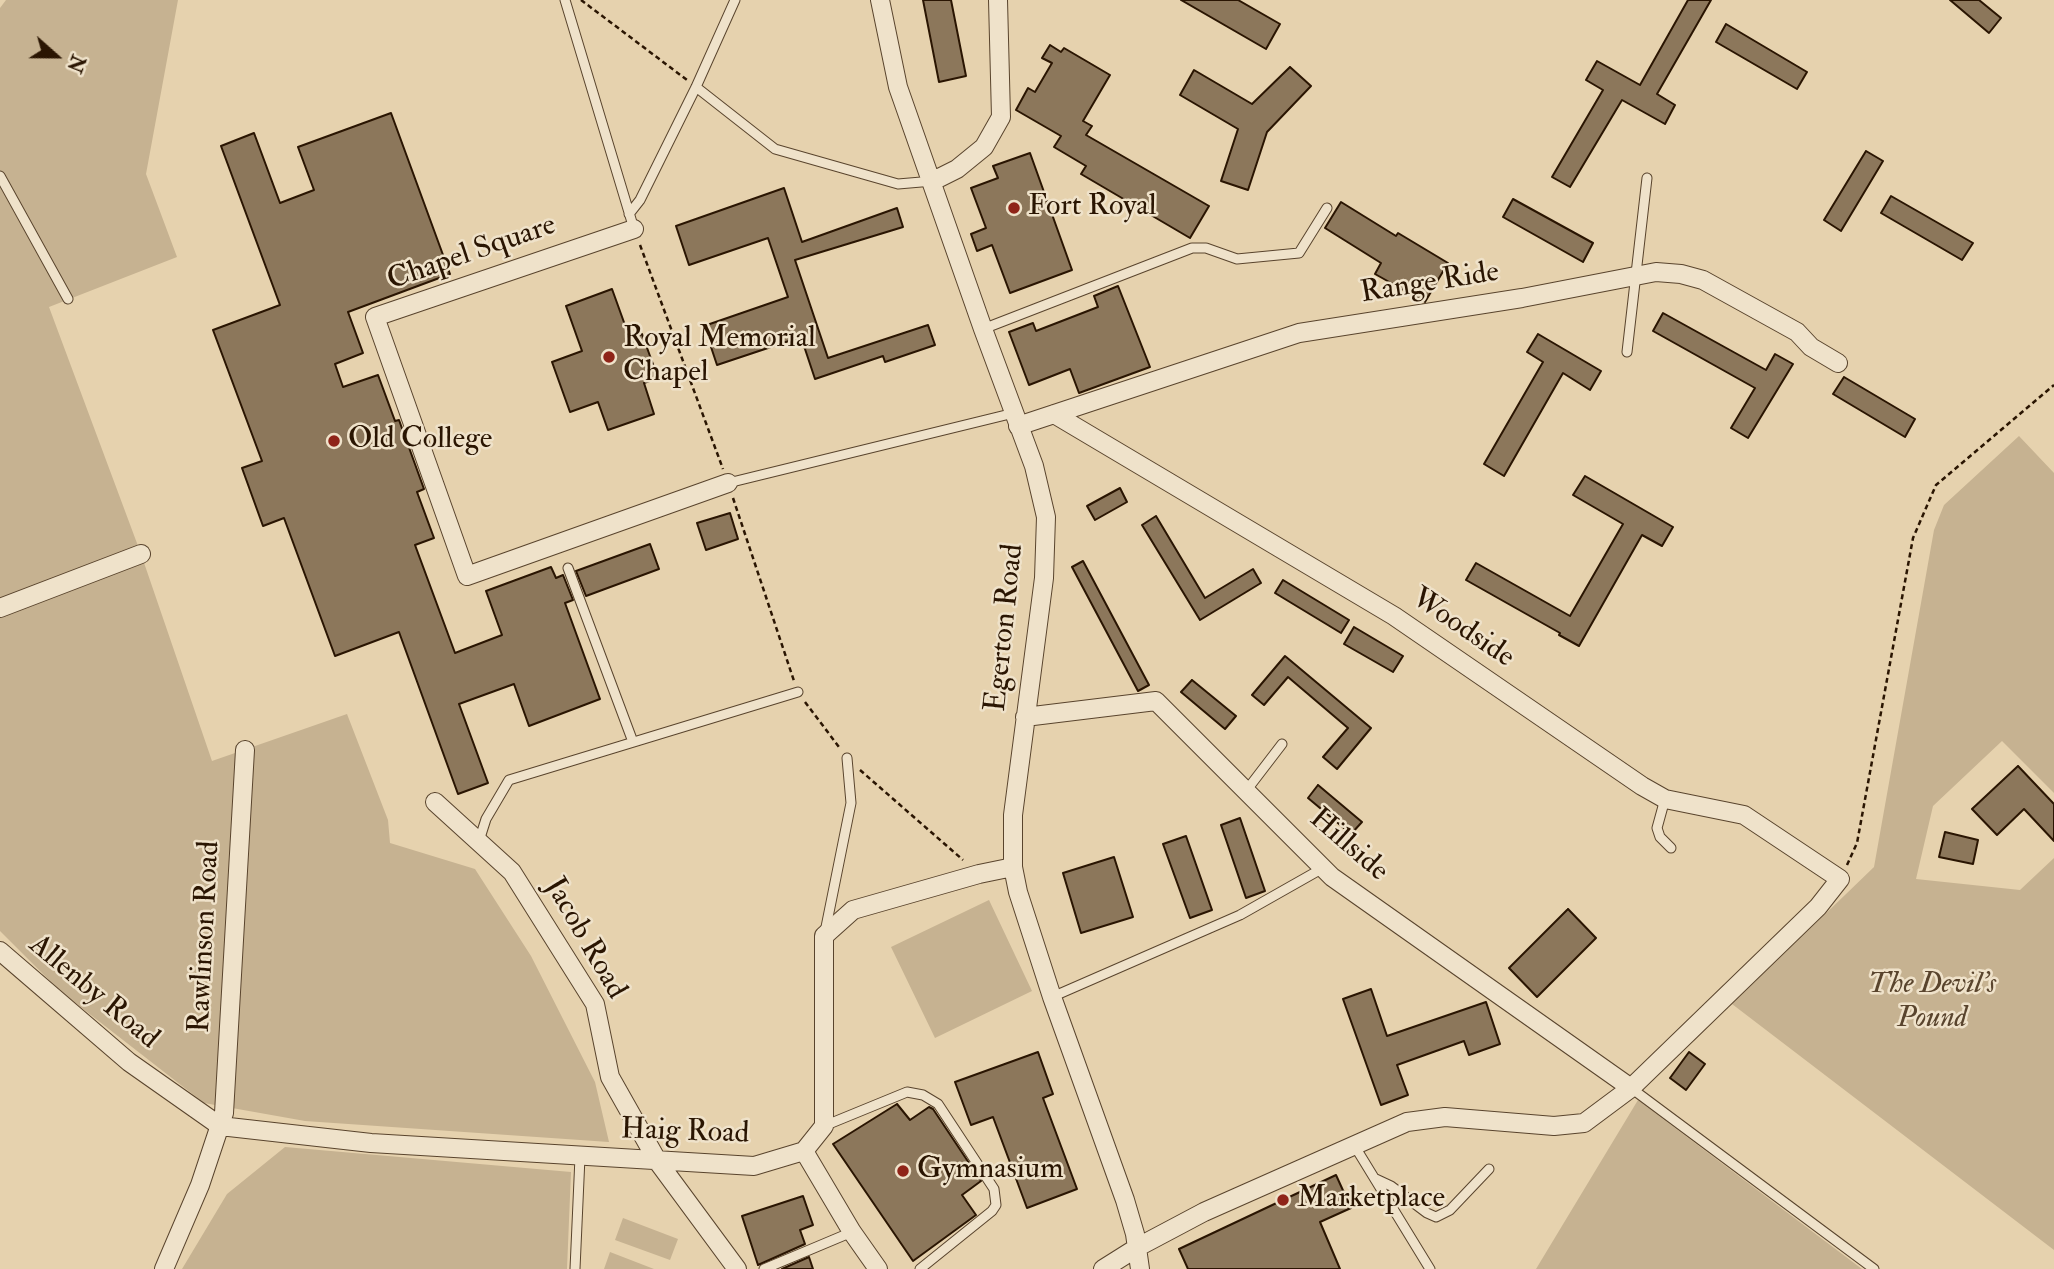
<!DOCTYPE html>
<html>
<head>
<meta charset="utf-8">
<style>
	body { margin:0 }
	#map { position:relative; width:2054px; height:1269px; overflow:hidden; background:#e6d2ae; font-family:"IM FELL Double Pica",serif }
	canvas { display:block }
	.north { position:absolute; left:21px; top:21px; width:70px; height:70px; -webkit-text-stroke:5px #efe2ca; paint-order:stroke; rotate:111deg; font-size:19px; font-weight:700; line-height:28px; text-align:center; color:#2a1502 }
	.north::after { content:''; display:block; margin:auto; width:24px; height:32px; background:#2a1502; clip-path:polygon(50% 0,100% 100%,50% 72%,0 100%) }
</style>
</head>
<body>
<div id="map">
<canvas width="2054" height="1269"></canvas>
<div class="north">N</div>
</div>
<script>
const context = document.querySelector('canvas').getContext('2d');
context.lineJoin = 'round';
function fillPath(path, color) { context.fillStyle = color; context.fill(path, 'evenodd'); }
const poly = rows => new Path2D(rows.map(r => 'M' + r).join(''));
function stroke(path, color, width, dash) { context.strokeStyle = color; context.lineWidth = width; context.lineCap = dash ? 'butt' : 'round'; context.setLineDash(dash || []); context.stroke(path); }
function write(font, color, halo, rows, align = 'center') {
  context.font = font + ' "IM FELL Double Pica",serif'; context.lineWidth = 5; context.setLineDash([]); context.textBaseline = 'middle'; context.strokeStyle = halo; context.fillStyle = color; for (const [text, x, y, turn = 0] of rows) {
    context.save(); context.translate(x, y); context.rotate((+turn || 0) * Math.PI / 180); context.textAlign = isNaN(turn) ? turn : align; if (halo) context.strokeText(text, 0, 0); context.fillText(text, 0, 0); context.restore();
  }
}
const green = poly([
	[6,0,178,0,146,174,177,257,49,307,141,554,212,761,347,714,388,820,390,843,475,869,531,956,595,1082,609,1142,305,1121,204,1103,60,991,0,931,0,8],
	[2019,436,2054,473,2054,793,2002,741,1933,806,1916,879,2020,890,2054,858,2054,1250,1732,1004,1874,867,1934,530,1944,505],
	[989,900,1032,991,935,1038,891,947],
	[1638,1100,1862,1269,1536,1269],
	[285,1147,571,1172,567,1269,182,1269,227,1194],
	[623,1218,678,1239,670,1260,615,1240],
	[610,1252,654,1269,604,1269]
]);
const building = poly([
	[923,0,951,0,966,76,939,82,923,0],
	[1181,0,1238,0,1280,24,1266,49,1181,0],
	[1688,0,1711,0,1657,94,1675,105,1665,124,1622,100,1570,187,1552,177,1603,90,1586,80,1597,61,1640,85,1688,0],
	[1950,0,1979,0,2001,18,1989,33,1950,0],
	[1726,24,1807,72,1797,89,1716,42,1726,24],
	[1050,45,1061,52,1064,48,1110,75,1083,121,1092,126,1086,135,1209,206,1190,238,1081,174,1086,166,1054,147,1061,136,1016,110,1028,88,1035,92,1052,63,1042,58,1050,45],
	[1290,67,1311,86,1267,132,1248,190,1221,181,1238,129,1180,95,1194,70,1252,104,1290,67],
	[391,113,450,274,348,312,363,353,335,364,343,387,378,375,395,421,399,420,424,489,417,492,434,538,415,545,455,653,502,635,486,591,551,567,556,578,563,575,573,600,565,603,600,699,529,726,514,684,459,704,488,783,458,794,399,632,335,656,284,518,263,526,242,468,262,461,213,330,280,305,221,146,254,133,280,203,314,190,298,147,391,113],
	[1866,151,1883,161,1841,231,1824,220,1866,151],
	[1030,153,1072,270,1010,293,992,245,977,251,971,234,986,228,971,188,998,178,993,166,1030,153],
	[784,188,802,242,897,208,903,227,795,260,828,358,928,325,935,345,885,362,883,356,815,379,801,337,717,365,704,326,788,297,768,238,689,265,676,226,784,188],
	[1891,196,1973,243,1962,260,1881,213,1891,196],
	[1513,199,1593,243,1583,262,1503,217,1513,199],
	[1341,202,1396,236,1398,233,1448,263,1425,302,1375,274,1381,263,1325,228,1341,202],
	[1118,286,1150,367,1079,393,1070,369,1029,385,1009,332,1033,323,1036,331,1098,307,1094,296,1118,286],
	[612,289,630,339,642,334,658,378,644,383,654,414,608,430,598,402,570,412,552,362,582,351,566,306,612,289],
	[1663,313,1766,370,1775,354,1793,364,1748,438,1731,428,1755,388,1653,331,1663,313],
	[1538,334,1601,371,1590,390,1563,373,1504,476,1484,464,1543,362,1527,352,1538,334],
	[1844,377,1915,419,1905,437,1833,394,1844,377],
	[1585,476,1673,527,1662,546,1642,535,1579,646,1559,635,1560,633,1466,580,1476,563,1570,616,1623,524,1573,495,1585,476],
	[1120,488,1127,502,1095,520,1087,506,1120,488],
	[730,513,738,539,706,550,697,523,730,513],
	[1156,516,1205,598,1253,569,1261,583,1200,620,1142,525,1156,516],
	[650,544,659,569,586,596,576,571,650,544],
	[1083,561,1149,685,1138,691,1072,567,1083,561],
	[1283,580,1349,620,1341,633,1275,593,1283,580],
	[1354,627,1403,656,1393,672,1344,644,1354,627],
	[1285,656,1371,728,1337,769,1323,757,1348,728,1288,677,1264,705,1252,695,1285,656],
	[1192,680,1236,716,1225,729,1181,692,1192,680],
	[2018,766,2054,804,2054,841,2024,809,1997,835,1972,809,2018,766],
	[1318,785,1362,822,1351,834,1308,798,1318,785],
	[1240,818,1265,891,1246,898,1221,825,1240,818],
	[1945,832,1978,840,1973,864,1939,857,1945,832],
	[1186,836,1212,910,1190,918,1163,844,1186,836],
	[1114,857,1133,917,1081,933,1063,873,1114,857],
	[1568,909,1596,938,1537,997,1509,968,1568,909],
	[1371,989,1387,1036,1486,1002,1500,1044,1469,1055,1464,1041,1397,1065,1408,1095,1381,1105,1343,999,1371,989],
	[1038,1052,1053,1094,1043,1098,1077,1189,1027,1208,993,1117,971,1125,955,1082,1038,1052],
	[1689,1052,1705,1064,1686,1090,1670,1078,1689,1052],
	[897,1104,910,1120,929,1107,933,1109,981,1181,962,1195,976,1215,913,1261,833,1144,897,1104],
	[1336,1175,1351,1208,1320,1222,1340,1269,1188,1269,1179,1249,1336,1175],
	[803,1196,813,1225,800,1230,805,1244,758,1265,742,1216,803,1196],
	[809,1257,813,1269,782,1269,809,1257]
]);
const path = poly([
	[581,0,687,80],
	[640,245,723,469],
	[733,498,794,681],
	[805,702,839,747],
	[860,770,963,860],
	[1847,865,1857,843,1913,538,1936,485,2054,385]
]);
const lane = poly([
	[565,0,634,229],
	[696,87,775,149,898,184,933,181],
	[0,176,68,299],
	[629,214,640,200,696,87,735,0],
	[983,329,1192,248,1206,248,1237,259,1299,253,1327,208],
	[1627,352,1647,178],
	[728,483,1014,413],
	[568,568,633,742],
	[1246,791,1282,744],
	[1665,799,1657,828,1660,837,1671,848],
	[479,841,486,819,509,780,798,692],
	[825,932,851,803,847,758],
	[1052,997,1240,915,1323,868],
	[1631,1088,1874,1269],
	[824,1126,907,1092,923,1095,938,1104,994,1189,996,1205,992,1211,920,1269],
	[1354,1145,1430,1269],
	[1376,1179,1391,1186,1427,1213,1436,1217,1450,1210,1489,1169],
	[575,1269,580,1157],
	[764,1269,852,1232]
]);
const street = poly([
	[880,0,898,87,983,329,1034,466,1046,517,1044,578,1013,815,1013,867,1018,892,1052,997,1125,1200,1135,1234,1140,1269],
	[933,181,957,169,984,147,1001,117,998,0],
	[634,229,375,317,467,576,728,483],
	[1054,414,1394,616,1642,786,1665,799,1744,815,1840,879,1818,907,1631,1088,1584,1123,1554,1126,1445,1117,1407,1122,1204,1212,1138,1247,1103,1269],
	[1018,426,1299,333,1522,298,1656,272,1681,274,1703,280,1797,332,1811,347,1838,363],
	[0,608,141,554],
	[1025,717,1156,701,1332,877,1631,1088],
	[435,802,512,872,595,1004,610,1077,658,1162,737,1269],
	[0,951,129,1062,220,1126],
	[220,1126,371,1143,754,1166,804,1151,824,1126,824,936,853,910,979,874,1013,867],
	[804,1151,852,1232,878,1269],
	[164,1269,200,1185,224,1113,245,750]
]);
const markers = [
	[1014,208,7,"#8f2418"],
	[609,357,7,"#8f2418"],
	[334,441,7,"#8f2418"],
	[903,1171,7,"#8f2418"],
	[1283,1200,7,"#8f2418"]
];
const poiNames = [
	["Fort Royal",1028,208],
	["Royal Memorial",623,340],
	["Chapel",623,374],
	["Old College",348,441],
	["Gymnasium",917,1171],
	["Marketplace",1297,1200]
];
const streetNames = [
	["Chapel Square",472,254,-19],
	["Range Ride",1430,284,-9],
	["Egerton Road",1006,628,-84],
	["Woodside",1462,629,34],
	["Hillside",1348,846,41],
	["Rawlinson Road",206,937,-87],
	["Jacob Road",584,939,60],
	["Allenby Road",93,993,40],
	["Haig Road",685,1133,2]
];
const parkNames = [
	["The Devil's",1932,986],
	["Pound",1932,1020]
];
fillPath(green, '#c6b291');
fillPath(building, '#8c775b');
stroke(building, '#2a1502', 2);
stroke(lane, '#59442d', 11);
stroke(street, '#59442d', 20);
stroke(path, '#2a1502', 2.5, [5, 3.5]);
stroke(lane, '#efe2ca', 9);
stroke(street, '#efe2ca', 18);
for (const [x, y, r, color] of markers) { const dot = new Path2D(); dot.arc(x, y, r, 0, 2 * Math.PI); context.fillStyle = color; context.fill(dot); stroke(dot, '#efe2ca', 2.5); }
write('30px', '#2a1502', '#efe2ca', poiNames, 'left');
write('30px', '#2a1502', '#efe2ca', streetNames);
write('italic 30px', '#59442d', '#efe2ca', parkNames);
</script>
</body>
</html>
